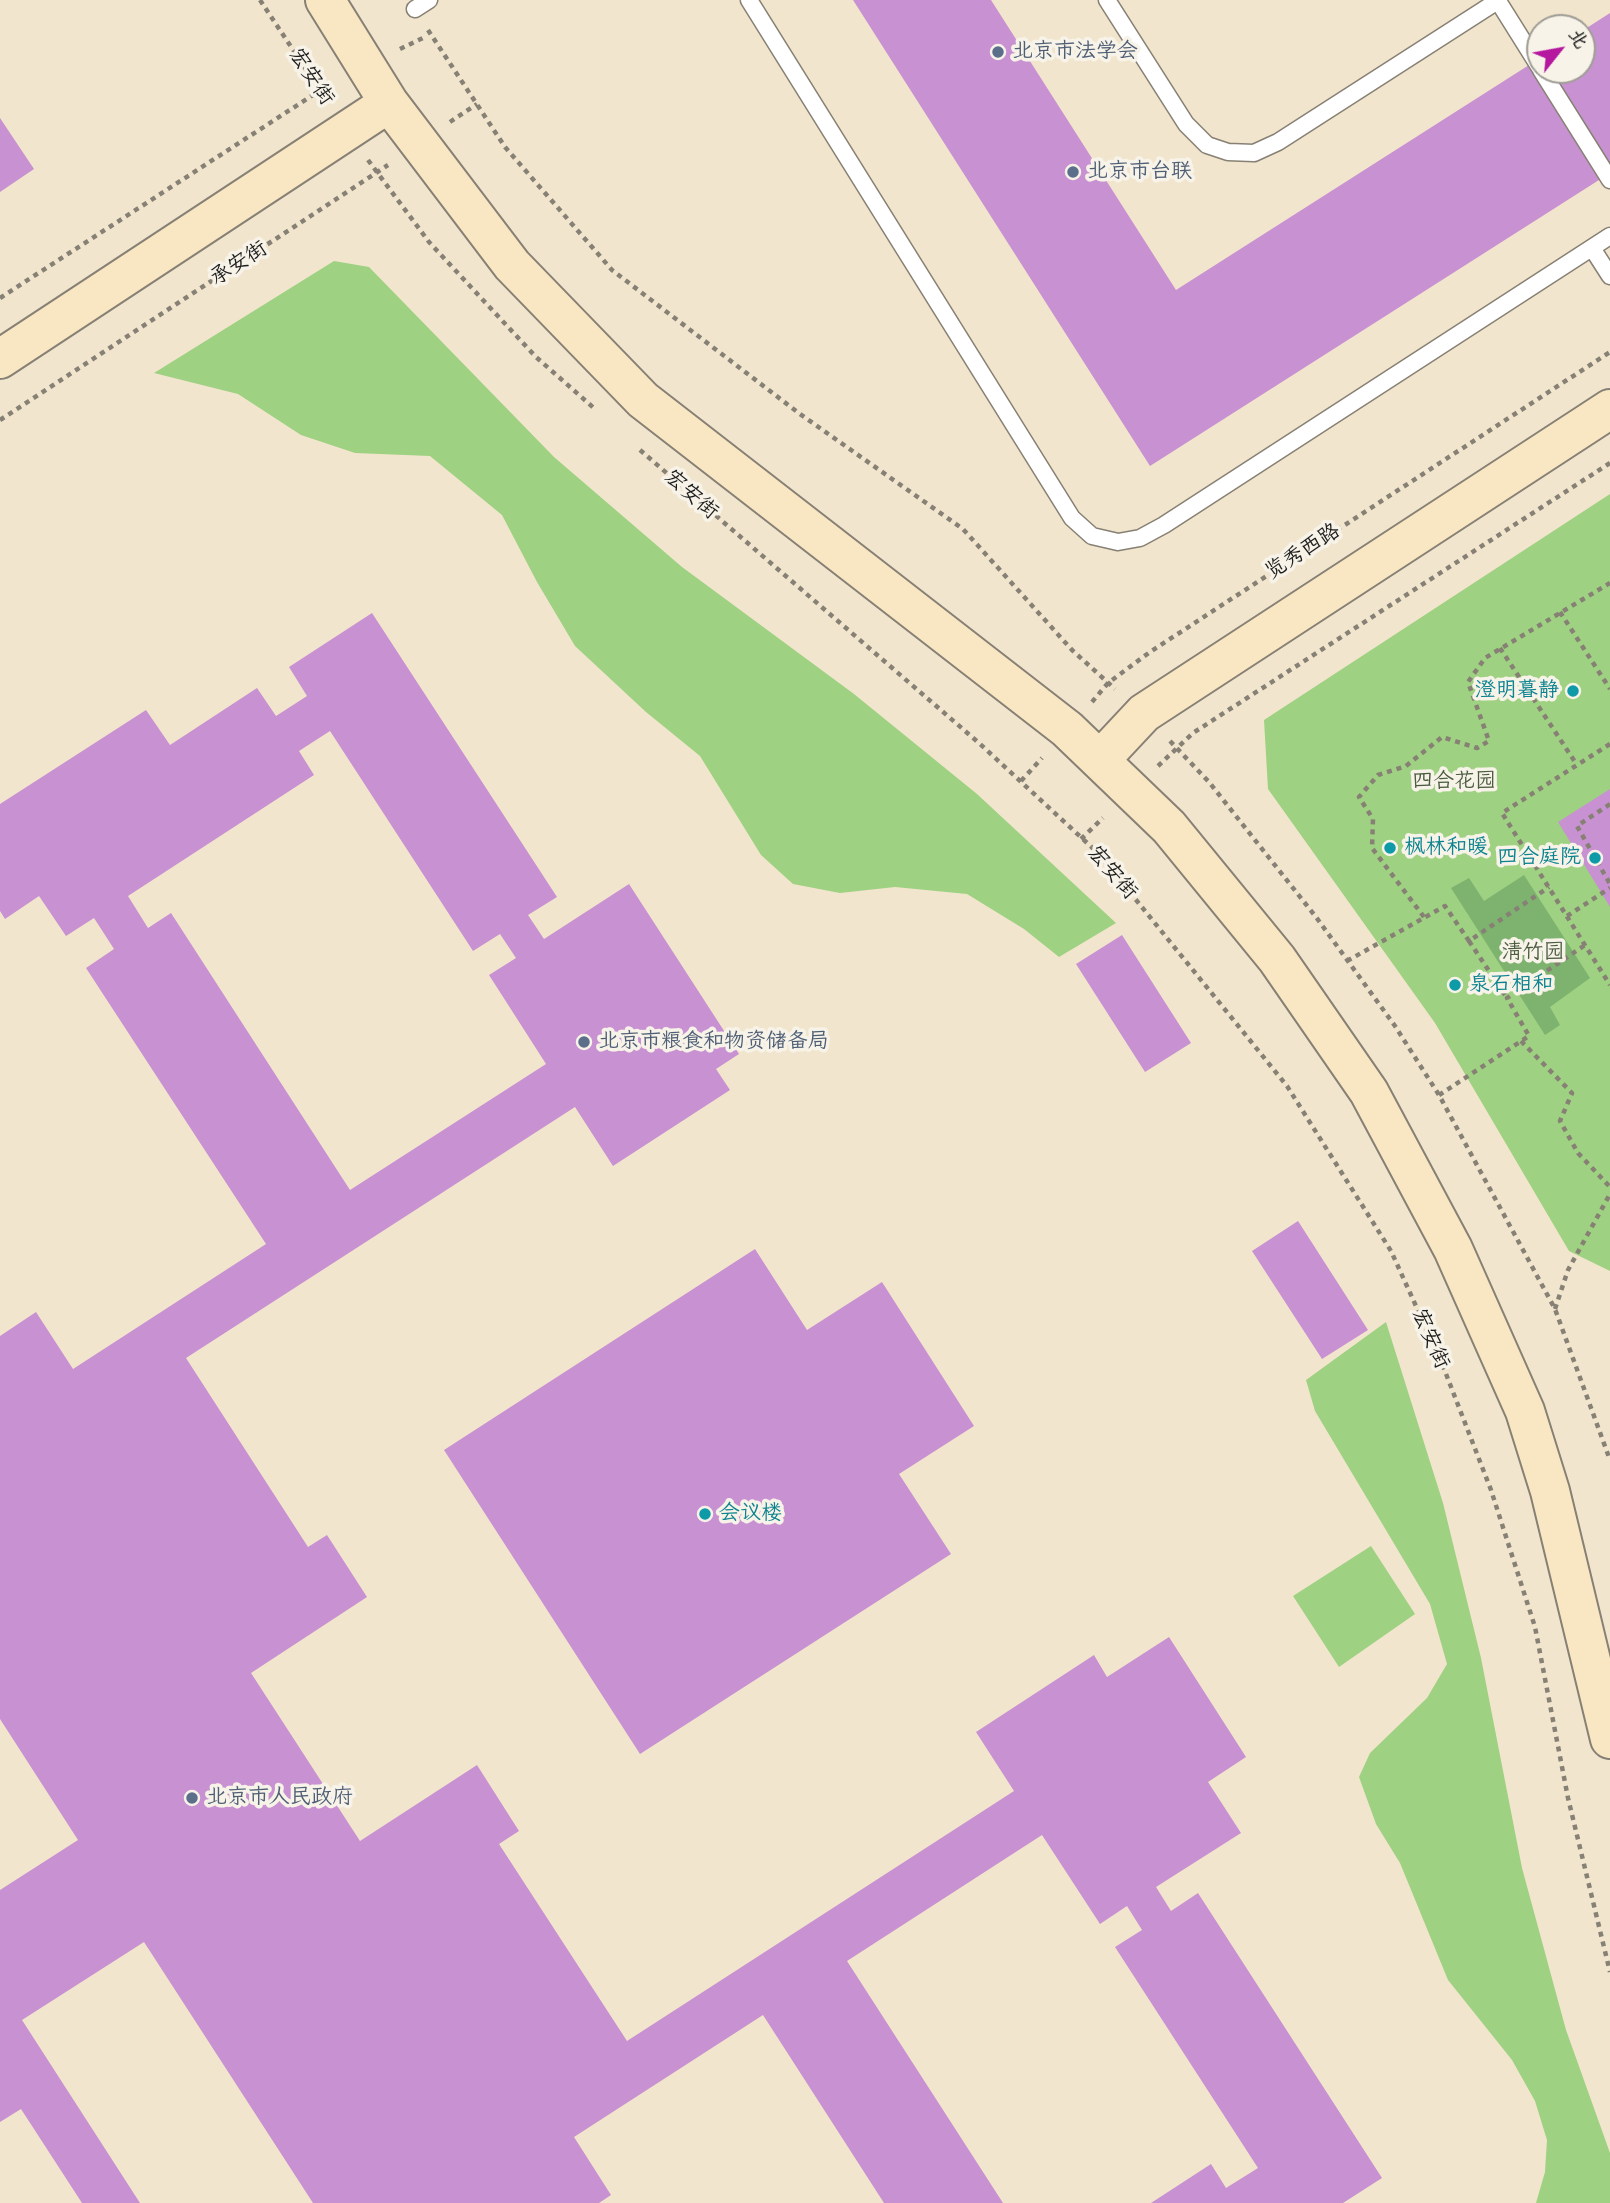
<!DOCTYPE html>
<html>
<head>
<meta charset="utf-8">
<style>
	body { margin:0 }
	#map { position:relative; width:1610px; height:2203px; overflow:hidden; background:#f2e5cd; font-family:"Balsamiq Sans","LXGW WenKai TC",sans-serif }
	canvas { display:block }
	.north { position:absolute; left:1526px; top:14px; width:70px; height:70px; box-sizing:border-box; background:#f7f3e8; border:2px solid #9f9d96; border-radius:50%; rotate:59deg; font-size:19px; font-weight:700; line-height:28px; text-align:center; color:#1c1c1c }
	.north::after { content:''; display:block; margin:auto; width:24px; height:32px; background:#b5179e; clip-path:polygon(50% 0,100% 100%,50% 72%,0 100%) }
</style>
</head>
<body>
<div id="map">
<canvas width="1610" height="2203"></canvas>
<div class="north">北</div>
</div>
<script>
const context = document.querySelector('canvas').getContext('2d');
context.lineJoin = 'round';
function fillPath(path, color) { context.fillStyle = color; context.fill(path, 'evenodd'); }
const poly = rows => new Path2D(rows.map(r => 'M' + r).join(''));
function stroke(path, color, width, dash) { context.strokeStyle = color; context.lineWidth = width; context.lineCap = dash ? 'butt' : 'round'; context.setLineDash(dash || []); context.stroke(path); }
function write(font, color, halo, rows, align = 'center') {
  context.font = font + ' "Balsamiq Sans","LXGW WenKai TC",sans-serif'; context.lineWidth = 7; context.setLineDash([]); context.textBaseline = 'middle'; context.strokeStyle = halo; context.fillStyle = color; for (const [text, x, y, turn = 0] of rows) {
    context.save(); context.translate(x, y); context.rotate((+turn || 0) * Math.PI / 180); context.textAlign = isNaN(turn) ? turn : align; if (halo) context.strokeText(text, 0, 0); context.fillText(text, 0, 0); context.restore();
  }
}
const green = poly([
	[334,261,369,267,554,457,682,567,854,694,977,794,1116,923,1059,957,1024,929,967,894,895,887,840,893,793,884,761,855,700,756,646,712,575,646,537,582,502,515,430,456,355,453,301,435,238,394,154,373],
	[1610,494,1610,1271,1569,1251,1435,1023,1268,789,1264,720],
	[1386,1322,1443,1503,1481,1658,1522,1868,1566,2030,1610,2153,1610,2203,1536,2203,1545,2172,1547,2140,1535,2101,1512,2060,1448,1980,1400,1863,1376,1824,1359,1777,1370,1753,1427,1698,1447,1664,1430,1604,1315,1411,1306,1380],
	[1371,1546,1415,1614,1339,1667,1293,1596]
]);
const forest = poly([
	[1524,875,1590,978,1550,1007,1560,1025,1545,1035,1451,888,1469,878,1484,901]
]);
const building = poly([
	[853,0,991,0,1176,290,1540,58,1540,70,1582,70,1582,31,1610,13,1610,173,1150,466],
	[0,118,34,169,0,192],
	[372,613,557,897,528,915,544,939,629,884,739,1054,716,1069,730,1090,613,1166,575,1107,186,1358,308,1547,327,1535,367,1597,251,1673,360,1841,477,1765,519,1831,499,1844,627,2041,1014,1791,976,1732,1094,1655,1107,1677,1169,1637,1246,1757,1208,1782,1241,1833,1156,1887,1171,1911,1198,1893,1382,2178,1343,2203,1151,2203,1211,2164,1226,2188,1258,2168,1115,1947,1142,1930,1127,1906,1100,1924,1042,1835,847,1961,1003,2203,884,2203,763,2015,574,2137,611,2195,599,2203,313,2203,144,1942,22,2020,140,2203,82,2203,21,2109,0,2122,0,1890,78,1840,0,1719,0,1336,36,1312,73,1369,266,1244,86,968,114,949,94,918,66,936,39,896,5,919,0,911,0,804,146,710,170,745,257,688,276,716,307,696,289,667],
	[330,731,473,951,500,934,516,958,489,975,546,1064,350,1190,171,913,148,928,128,896,314,775,299,751],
	[1610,789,1610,907,1558,822],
	[1122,935,1191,1043,1145,1072,1076,964],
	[1298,1221,1368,1330,1322,1359,1252,1251],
	[755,1249,807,1330,882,1282,974,1426,899,1474,951,1554,640,1754,444,1450]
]);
const path = poly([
	[260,0,325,98],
	[428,30,505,147,612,270,800,414,963,529,1072,650,1115,689],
	[400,49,427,36],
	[450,122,477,104],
	[368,160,429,242,536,357,595,409],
	[0,298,333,82],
	[0,420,388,165],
	[640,450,979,743,1098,853,1287,1086,1391,1251,1441,1361,1491,1490,1535,1627,1568,1798,1610,1972],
	[1560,612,1610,689],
	[1500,648,1577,765],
	[1092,702,1108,683,1150,652,1610,352],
	[1170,741,1209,782,1316,917,1395,1026,1439,1095,1555,1309,1610,1460],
	[1610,744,1502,813,1610,985],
	[1158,766,1193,733,1610,463],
	[1021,781,1042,758],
	[1610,804,1577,826,1610,884],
	[1081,839,1103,818],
	[1567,916,1610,888],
	[1424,917,1372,848,1373,819,1359,797,1378,775,1406,766,1442,737,1477,748,1489,741,1468,682,1485,658,1610,583],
	[1469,941,1507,998],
	[1347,961,1445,906,1469,941,1549,887],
	[1521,1041,1572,1093,1560,1121,1578,1153,1610,1187],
	[1439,1095,1529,1036,1507,998,1585,945],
	[1555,1309,1568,1270,1610,1194]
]);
const lane = poly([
	[749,0,1072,518,1092,536,1118,542,1140,538,1164,525,1610,236],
	[1107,0,1186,124,1207,145,1228,152,1254,153,1278,142,1499,0],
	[1498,1,1540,68],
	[415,9,429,0],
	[1541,70,1610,180],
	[1592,248,1610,276]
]);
const secondary = poly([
	[325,0,389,103,512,265,643,400,1067,729,1169,827,1277,959,1369,1092,1453,1249,1525,1411,1550,1491,1610,1739],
	[0,359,389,103],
	[1100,760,1144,713,1610,409]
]);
const markers = [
	[998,52,7,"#5c6f8a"],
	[1073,172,7,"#5c6f8a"],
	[1573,691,7,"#0f9aa8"],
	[1390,848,7,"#0f9aa8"],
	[1595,858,7,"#0f9aa8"],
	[1455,985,7,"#0f9aa8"],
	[584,1042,7,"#5c6f8a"],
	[705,1514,7,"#0f9aa8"],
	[192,1798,7,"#5c6f8a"]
];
const serviceNames = [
	["北京市法学会",1012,52],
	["北京市台联",1087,172],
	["北京市粮食和物资储备局",598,1042],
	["北京市人民政府",206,1798]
];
const streetNames = [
	["宏安街",311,77,56],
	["承安街",239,264,-33],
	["宏安街",691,495,41],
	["览秀西路",1303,552,-33],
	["宏安街",1112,873,49],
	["宏安街",1430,1339,66]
];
const cultureNames = [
	["澄明暮静",1559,691,"right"],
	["枫林和暖",1404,848],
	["四合庭院",1581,858,"right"],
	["泉石相和",1469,985],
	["会议楼",719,1514]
];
const parkNames = [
	["四合花园",1454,782],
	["清竹园",1533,953]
];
fillPath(green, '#9ed181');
fillPath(forest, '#7eb36f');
fillPath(building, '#c891d1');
stroke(lane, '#878074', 19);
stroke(secondary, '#878074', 42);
stroke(path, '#878074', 4.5, [5, 5]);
stroke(lane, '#fff', 16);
stroke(secondary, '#f9e7c3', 38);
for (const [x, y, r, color] of markers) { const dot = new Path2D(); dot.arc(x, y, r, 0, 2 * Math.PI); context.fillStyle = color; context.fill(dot); stroke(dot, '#f7f3e8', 2.5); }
write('21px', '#4e5e75', '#f7f3e8', serviceNames, 'left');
write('21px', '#1c1c1c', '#f7f3e8', streetNames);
write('21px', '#0d838f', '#f7f3e8', cultureNames, 'left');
write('21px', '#4a5b3f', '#f7f3e8', parkNames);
</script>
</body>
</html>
